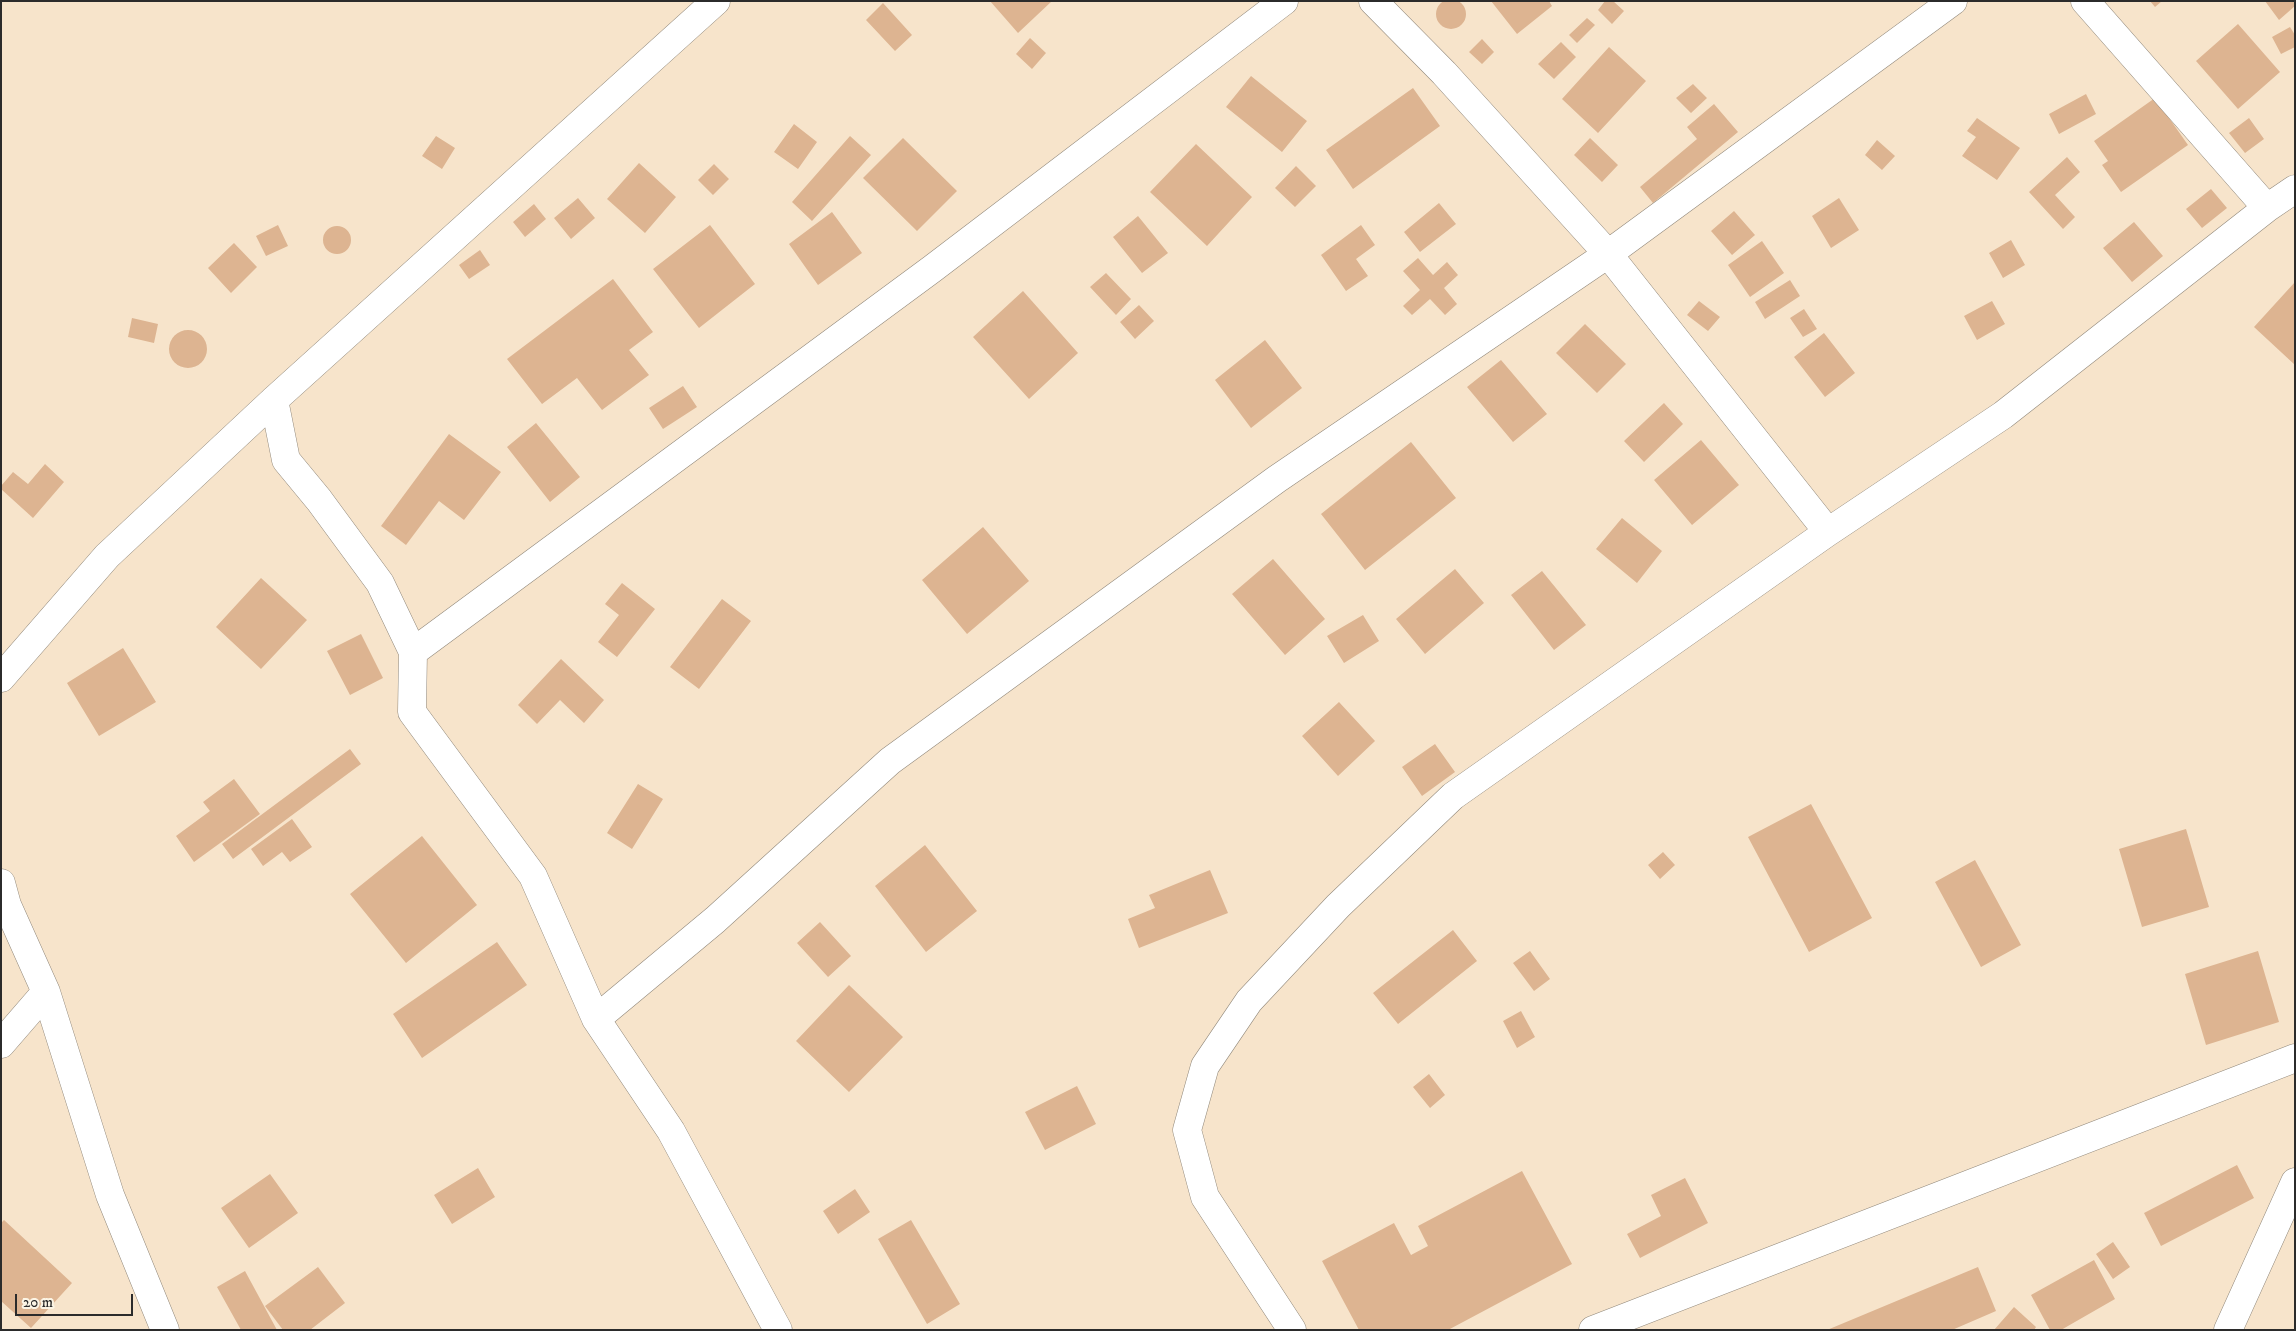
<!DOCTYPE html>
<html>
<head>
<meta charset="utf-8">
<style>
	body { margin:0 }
	#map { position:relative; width:2296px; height:1331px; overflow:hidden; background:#f7e4cb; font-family:"IM FELL DW Pica",serif }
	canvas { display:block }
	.frame { position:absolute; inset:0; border:2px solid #2b2b2b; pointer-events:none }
	.scale { position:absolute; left:15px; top:1294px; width:118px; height:22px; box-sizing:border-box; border:2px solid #2b2b2b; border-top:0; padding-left:6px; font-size:15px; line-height:18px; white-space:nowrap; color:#2b2b2b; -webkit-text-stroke:4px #fcf5e5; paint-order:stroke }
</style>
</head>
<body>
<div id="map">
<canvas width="2296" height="1331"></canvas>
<div class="frame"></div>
<div class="scale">20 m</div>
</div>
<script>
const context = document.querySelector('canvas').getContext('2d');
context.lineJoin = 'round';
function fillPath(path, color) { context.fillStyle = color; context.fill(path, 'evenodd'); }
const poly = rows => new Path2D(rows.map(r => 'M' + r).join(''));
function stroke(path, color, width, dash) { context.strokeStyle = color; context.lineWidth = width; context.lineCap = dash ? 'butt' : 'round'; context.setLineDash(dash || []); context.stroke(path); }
const building = poly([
	'1436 14a15 15 0 1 1 30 0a15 15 0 1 1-30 0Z',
	[990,1,1052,1,1018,33],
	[1491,1,1549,1,1552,6,1517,34],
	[1605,1,1613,1,1624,11,1612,24,1598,10],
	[2150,1,2162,1,2155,7],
	[2265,1,2295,1,2295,6,2279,20],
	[883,3,912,35,895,51,866,20],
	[1587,18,1595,25,1577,43,1569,35],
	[2238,24,2280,72,2238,109,2196,61],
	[2290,27,2295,35,2295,47,2281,54,2272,37],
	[1030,38,1046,53,1032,69,1016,54],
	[1482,39,1494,52,1482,64,1469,52],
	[1561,42,1576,57,1554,79,1538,64],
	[1609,47,1646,81,1598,133,1562,99],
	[1251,76,1307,121,1282,152,1226,107],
	[1693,84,1707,98,1691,113,1676,98],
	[1413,88,1440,126,1353,189,1326,150],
	[2086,94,2096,114,2059,134,2049,114],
	[2155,98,2188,145,2121,192,2102,165,2108,161,2094,141],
	[1714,104,1738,132,1653,203,1640,187,1697,139,1687,127],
	[1977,118,2020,148,1997,180,1962,156,1976,137,1967,131],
	[2249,118,2264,139,2245,153,2229,133],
	[794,124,817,142,798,169,774,152],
	[436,136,455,148,442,169,422,156],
	[850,136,871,155,812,221,792,202],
	[903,138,957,191,917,231,863,178],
	[1590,138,1618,165,1602,182,1574,155],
	[1877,140,1895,156,1882,170,1865,155],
	[1196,144,1252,197,1207,246,1150,192],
	[2067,157,2080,172,2055,195,2075,217,2063,229,2029,192],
	[639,163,676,197,645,233,607,199],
	[714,164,729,179,713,195,698,180],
	[1296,166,1316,186,1295,207,1275,188],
	[2211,189,2227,208,2202,228,2186,209],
	[578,198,595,218,571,239,554,218],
	[1839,198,1859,230,1831,248,1812,216],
	[1439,203,1456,224,1420,252,1404,232],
	[534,204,546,219,525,237,513,222],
	[1734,211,1755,235,1732,255,1711,231],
	[832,212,862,253,818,285,789,244],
	[1138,216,1168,253,1142,273,1113,237],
	[2134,222,2163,256,2132,282,2103,248],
	[278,225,288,246,266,256,256,236],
	[710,225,755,284,699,328,653,269],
	[1361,225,1375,245,1356,259,1368,276,1346,291,1321,255],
	'323 240a14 14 0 1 1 28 0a14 14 0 1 1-28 0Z',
	[2011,240,2025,265,2003,278,1989,253],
	[1762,241,1784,273,1750,297,1728,265],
	[234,243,257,267,231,293,208,268],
	[480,250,490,265,469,279,459,265],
	[1418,258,1433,275,1447,262,1458,275,1444,288,1457,304,1445,315,1430,299,1412,315,1403,306,1420,290,1403,271],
	[1106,273,1131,299,1116,315,1090,287],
	[613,279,653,332,629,350,649,375,602,410,577,378,542,404,507,359],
	[1790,280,1800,296,1765,319,1755,302],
	[2295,282,2295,365,2254,327],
	[1023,291,1078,353,1029,399,973,337],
	[1699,301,1720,317,1708,331,1687,315],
	[1992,301,2005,324,1977,340,1964,316],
	[1139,305,1154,321,1135,339,1120,322],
	[1804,309,1817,329,1803,337,1790,318],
	[132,318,158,324,154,343,128,337],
	[1585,324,1626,364,1597,393,1556,353],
	'169 349a19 19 0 1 1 38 0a19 19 0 1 1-38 0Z',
	[1824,333,1855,373,1825,397,1794,357],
	[1265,340,1302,388,1251,428,1215,380],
	[1501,360,1547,414,1513,442,1467,387],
	[683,386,697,407,663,429,649,408],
	[1664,403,1683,424,1644,462,1624,441],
	[536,423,580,477,550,502,507,447],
	[449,434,501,472,464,520,439,501,406,545,381,526],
	[1701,440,1739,485,1692,525,1654,480],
	[1411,442,1456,498,1365,570,1321,514],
	[45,464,64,482,33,518,1,489,1,486,13,472,28,484],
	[1622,518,1662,551,1637,583,1596,549],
	[983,527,1029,581,967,634,922,580],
	[1273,559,1325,619,1285,655,1232,594],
	[1455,569,1484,603,1425,654,1396,619],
	[1542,571,1586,625,1554,650,1511,595],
	[261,578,307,620,261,669,216,627],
	[622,583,655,609,617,657,598,642,619,615,605,604],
	[722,599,751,621,699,689,670,667],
	[1363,615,1379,641,1344,663,1327,636],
	[361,634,383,678,350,695,327,651],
	[123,648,156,702,99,736,67,683],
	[561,659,604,700,584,723,560,700,537,724,518,705],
	[1339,702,1375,741,1338,776,1302,736],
	[1435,744,1455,772,1422,796,1402,767],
	[350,749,361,764,233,859,222,844],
	[234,779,260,814,194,862,176,836,210,811,203,802],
	[638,784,663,799,632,849,607,833],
	[1811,804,1872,918,1809,952,1748,837],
	[292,819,312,847,290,862,282,852,263,866,251,849],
	[2186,829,2209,907,2142,927,2119,849],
	[422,836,477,905,406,963,350,894],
	[925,845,977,911,926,952,875,886],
	[1663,852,1675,865,1660,879,1648,865],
	[1975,860,2021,945,1981,967,1935,882],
	[1210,870,1228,913,1139,948,1128,919,1155,908,1149,895],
	[820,922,851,956,828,977,797,943],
	[1453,930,1477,961,1398,1024,1373,993],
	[497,942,527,985,422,1058,393,1014],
	[1530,951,1550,979,1534,991,1513,963],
	[2258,951,2279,1022,2206,1045,2185,974],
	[849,985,903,1037,849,1092,796,1041],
	[1521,1011,1535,1037,1517,1048,1503,1021],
	[1429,1074,1445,1095,1430,1108,1413,1087],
	[1077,1086,1096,1124,1045,1150,1025,1112],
	[2237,1165,2254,1198,2161,1246,2144,1213],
	[478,1168,495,1197,452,1224,434,1195],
	[1522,1171,1572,1264,1448,1330,1359,1330,1322,1261,1394,1223,1411,1255,1428,1246,1418,1226],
	[270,1174,298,1213,249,1248,221,1208],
	[1685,1178,1708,1223,1640,1258,1627,1234,1661,1216,1651,1195],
	[855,1189,870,1212,838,1234,823,1211],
	[4,1220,72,1283,31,1328,1,1301,1,1223],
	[911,1220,960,1304,927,1324,878,1239],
	[2113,1242,2130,1267,2113,1279,2096,1254],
	[2094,1260,2115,1299,2061,1330,2050,1330,2031,1295],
	[318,1267,345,1303,310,1330,283,1330,265,1306],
	[1978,1267,1996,1311,1952,1330,1827,1330],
	[245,1271,277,1330,241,1330,217,1287],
	[2014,1307,2036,1327,2034,1330,1994,1330]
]);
const street = poly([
	[1373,1,1444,73,1608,254,1828,532],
	[2085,1,2267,208],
	[274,400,286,460,319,500,380,583,413,652,412,712,533,876,596,1019,671,1131,778,1330],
	[413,652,932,269,1284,1],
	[1,678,107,556,274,400,716,1],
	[1,883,7,905,46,992,110,1195,165,1330],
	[596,1019,715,920,890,761,1277,479,1608,254,1953,1],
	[1,1044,46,992],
	[1292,1330,1205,1197,1187,1130,1205,1066,1249,1001,1338,906,1453,796,1828,532,2003,415,2267,208,2295,189],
	[2228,1330,2295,1182]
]);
const secondary = poly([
	[1593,1330,2295,1058]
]);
fillPath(building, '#ddb491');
stroke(street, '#91887b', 29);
stroke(secondary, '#91887b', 29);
stroke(street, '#fff', 28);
stroke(secondary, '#fff', 28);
</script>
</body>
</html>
